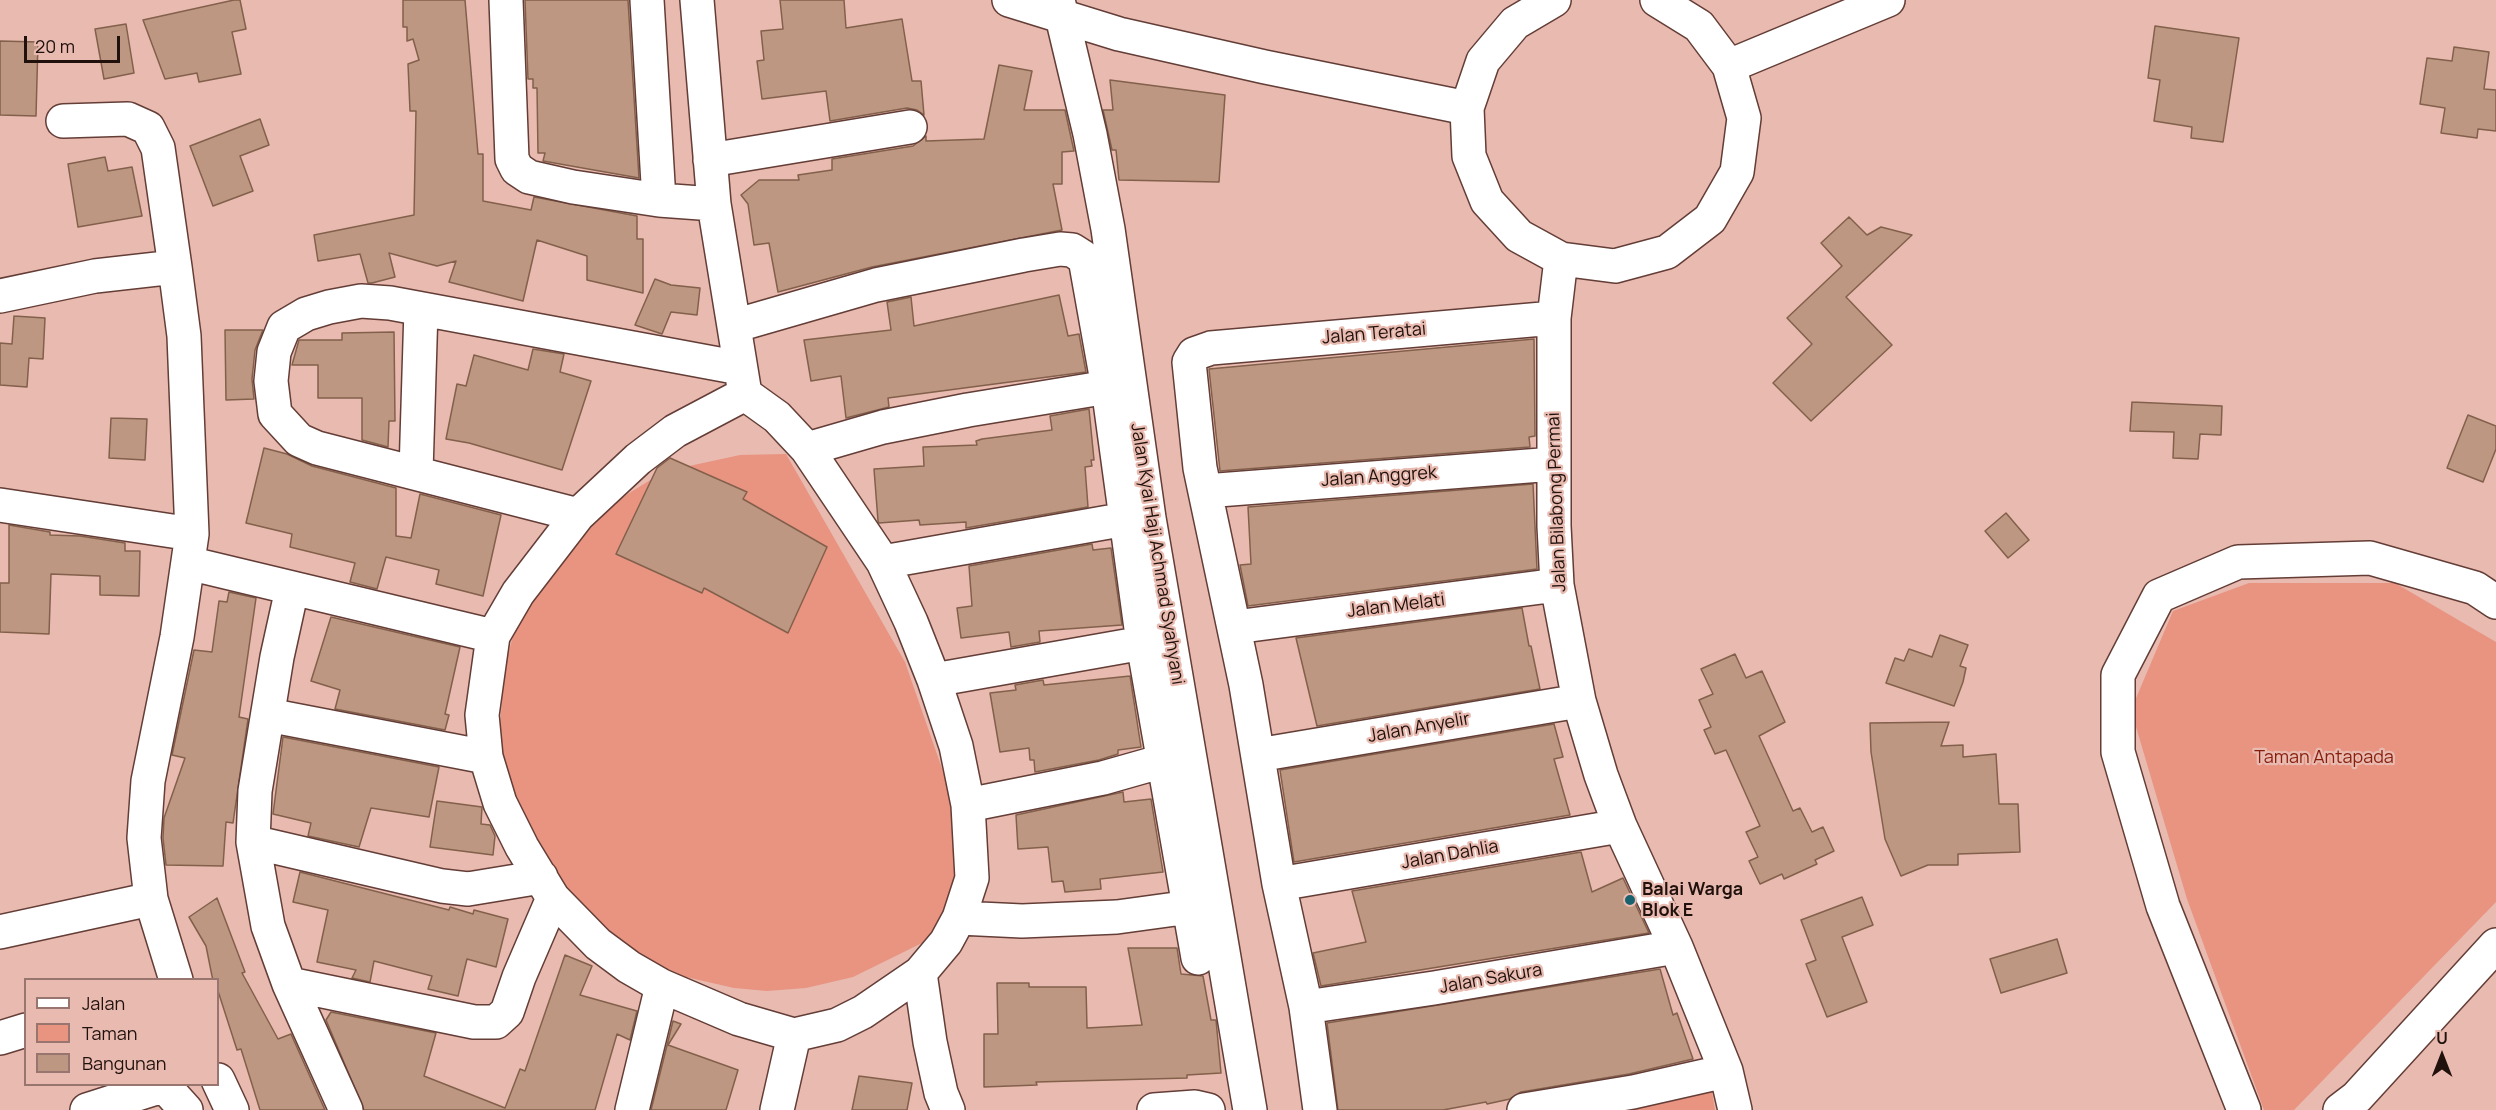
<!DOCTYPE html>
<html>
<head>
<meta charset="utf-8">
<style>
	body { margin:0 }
	#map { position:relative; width:2496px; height:1110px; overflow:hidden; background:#e8bab0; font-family:Manrope,sans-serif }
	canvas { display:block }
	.legend { position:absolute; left:24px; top:978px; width:195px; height:108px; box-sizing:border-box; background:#e8bab0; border:2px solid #98766f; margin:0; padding:8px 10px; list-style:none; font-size:18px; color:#20110d }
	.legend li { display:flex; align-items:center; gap:12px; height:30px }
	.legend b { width:30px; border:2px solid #98766f }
	.north { position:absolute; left:2412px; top:1026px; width:60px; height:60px; -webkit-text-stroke:4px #e8bab0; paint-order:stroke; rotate:0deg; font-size:16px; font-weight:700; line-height:24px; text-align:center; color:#20110d }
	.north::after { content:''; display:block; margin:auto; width:21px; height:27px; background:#20110d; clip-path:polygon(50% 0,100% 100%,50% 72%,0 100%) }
	.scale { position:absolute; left:24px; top:36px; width:96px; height:27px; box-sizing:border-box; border:3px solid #20110d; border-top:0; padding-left:8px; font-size:18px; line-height:21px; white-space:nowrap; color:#20110d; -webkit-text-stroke:4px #e8bab0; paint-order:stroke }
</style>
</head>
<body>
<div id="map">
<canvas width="2496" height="1110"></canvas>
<ul class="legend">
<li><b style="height:8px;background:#fff"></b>Jalan</li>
<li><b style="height:16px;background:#e99381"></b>Taman</li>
<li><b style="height:16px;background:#bd9781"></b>Bangunan</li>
</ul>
<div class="north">U</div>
<div class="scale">20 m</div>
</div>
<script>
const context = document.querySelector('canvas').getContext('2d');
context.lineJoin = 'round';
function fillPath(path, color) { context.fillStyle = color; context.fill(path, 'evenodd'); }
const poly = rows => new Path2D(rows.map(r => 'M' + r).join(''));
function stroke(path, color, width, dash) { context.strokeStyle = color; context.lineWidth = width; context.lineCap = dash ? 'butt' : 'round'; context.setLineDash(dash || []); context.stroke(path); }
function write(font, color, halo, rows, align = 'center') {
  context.font = font + ' Manrope,sans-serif'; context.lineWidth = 4.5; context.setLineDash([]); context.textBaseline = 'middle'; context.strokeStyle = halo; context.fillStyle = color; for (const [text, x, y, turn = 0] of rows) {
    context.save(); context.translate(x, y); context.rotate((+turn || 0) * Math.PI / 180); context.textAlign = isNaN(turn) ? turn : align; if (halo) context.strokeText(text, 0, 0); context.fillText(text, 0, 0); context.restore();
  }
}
const green = poly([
	[786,454,905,662,964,832,951,920,922,943,853,977,806,988,767,991,734,988,686,977,631,953,584,918,511,803,499,743,504,669,515,629,530,596,605,508,652,479,680,468,740,455],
	[2249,583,2395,583,2496,642,2496,902,2294,1110,2264,1110,2187,899,2131,710,2173,611],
	[1712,1092,1715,1110,1599,1110]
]);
const building = poly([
	[234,0,240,0,246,29,232,32,241,74,199,82,197,73,165,79,143,20,234,0],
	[403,0,465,0,478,154,483,154,483,201,531,210,534,197,637,216,637,239,643,239,643,293,587,280,587,256,537,240,523,301,449,282,456,261,437,266,389,253,395,277,372,283,368,283,360,254,318,261,314,235,414,215,416,111,410,111,408,64,419,60,413,39,407,41,407,27,403,27,403,0],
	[525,0,628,0,639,178,543,161,545,153,538,153,537,88,533,88,533,79,528,79,525,0],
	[780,0,844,0,846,28,902,19,912,81,921,81,924,115,917,110,907,108,830,121,826,91,762,99,757,61,764,60,761,31,783,29,780,0],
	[126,24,134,73,104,79,95,29,126,24],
	[2155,26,2239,38,2223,142,2191,138,2192,127,2154,121,2160,80,2148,78,2155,26],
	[0,41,38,42,36,116,0,115,0,41],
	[2454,47,2489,52,2484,89,2496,90,2496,131,2478,129,2477,138,2441,133,2445,108,2420,104,2427,58,2452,61,2454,47],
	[999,65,1032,71,1024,110,1065,110,1074,151,1062,152,1062,184,1053,184,1062,230,872,267,778,292,769,243,754,245,748,204,741,195,759,180,799,180,798,175,832,170,832,159,913,146,926,136,926,141,984,139,999,65],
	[1110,80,1225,95,1219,182,1119,180,1116,150,1112,150,1103,110,1113,110,1110,80],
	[260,119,269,145,240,156,253,191,213,206,190,146,260,119],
	[105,157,108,171,132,167,142,216,78,227,68,164,105,157],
	[1849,217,1867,235,1881,227,1912,235,1846,297,1892,345,1811,421,1773,383,1812,344,1787,318,1842,266,1821,243,1849,217],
	[655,279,671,285,700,288,697,315,671,312,662,334,635,325,655,279],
	[1059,295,1068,336,1079,334,1086,372,888,398,889,407,846,418,841,376,811,381,804,340,891,330,887,302,911,297,914,326,1059,295],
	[14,316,45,318,43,359,29,358,27,387,0,385,0,343,12,344,14,316],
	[225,330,263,330,255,350,252,379,254,399,226,400,225,330],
	[394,332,395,421,389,421,388,447,362,440,362,398,318,398,318,365,292,365,299,340,342,340,342,333,394,332],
	[1534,339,1535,436,1529,437,1530,447,1220,471,1209,369,1534,339],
	[533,349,564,354,560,372,591,381,562,470,469,443,446,439,457,384,466,386,474,355,528,370,533,349],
	[2132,402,2222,406,2221,435,2200,434,2198,459,2173,458,2174,432,2130,431,2132,402],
	[1089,409,1094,460,1091,460,1092,466,1085,467,1088,507,966,528,966,522,920,525,919,520,879,523,878,521,874,469,924,466,923,447,977,445,976,441,982,439,1052,430,1050,416,1089,409],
	[2468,415,2496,426,2496,449,2483,482,2447,468,2468,415],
	[111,418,147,419,145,460,109,458,111,418],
	[264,448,287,454,312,466,396,488,396,536,411,538,420,494,501,515,483,596,436,584,439,570,386,557,377,589,350,582,355,563,290,547,292,534,246,523,264,448],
	[670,458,747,492,743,499,827,547,788,633,704,588,702,593,616,554,657,468,670,458],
	[1533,484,1537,569,1248,606,1240,565,1251,564,1248,507,1533,484],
	[2006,513,2029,540,2008,558,1985,531,2006,513],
	[9,525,50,532,50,535,80,536,125,543,125,551,140,551,139,596,100,595,100,576,51,574,49,634,0,632,0,583,9,583,9,525],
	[1092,544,1093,550,1111,548,1122,625,1039,631,1040,642,1011,647,1009,632,961,638,957,608,972,606,969,566,1092,544],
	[229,592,256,598,239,717,248,719,233,823,226,822,223,866,166,865,163,838,164,818,185,758,172,755,194,650,212,652,219,601,227,602,229,592],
	[1522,608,1529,646,1531,646,1540,689,1317,726,1296,638,1522,608],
	[331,617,460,647,445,714,449,715,445,730,335,709,340,690,311,681,331,617],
	[1940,635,1968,645,1960,666,1966,668,1963,682,1954,706,1886,683,1895,658,1904,661,1909,649,1932,657,1940,635],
	[1735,654,1746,678,1762,671,1785,722,1759,736,1793,811,1800,808,1812,832,1823,827,1834,851,1815,860,1817,864,1784,879,1782,874,1760,884,1749,861,1758,857,1746,832,1760,826,1726,750,1715,754,1704,730,1711,727,1699,700,1713,694,1701,669,1735,654],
	[1130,676,1141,747,1118,750,1118,754,1099,760,1035,772,1034,760,1030,760,1029,748,1000,752,990,693,1016,690,1015,685,1043,680,1044,685,1130,676],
	[1949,722,1941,746,1963,745,1963,757,1996,754,1999,804,2018,804,2020,852,1958,854,1958,865,1928,865,1901,876,1885,839,1871,752,1870,723,1949,722],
	[1554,724,1563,757,1554,759,1570,815,1294,862,1280,770,1554,724],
	[283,737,439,767,429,817,371,808,359,847,308,836,311,823,273,814,283,737],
	[1123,792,1124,802,1151,799,1163,872,1100,879,1101,889,1065,892,1063,881,1052,882,1048,847,1018,849,1016,815,1123,792],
	[437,801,482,807,481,824,490,825,495,836,493,855,430,847,437,801],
	[1581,852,1592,892,1623,878,1649,933,1321,986,1313,953,1366,942,1352,891,1581,852],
	[300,872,449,910,450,907,473,914,474,910,508,919,496,967,467,959,458,996,428,989,432,976,374,961,370,982,352,978,356,970,317,962,328,910,293,902,300,872],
	[1862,897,1873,925,1842,937,1867,1002,1827,1017,1806,964,1816,960,1801,920,1862,897],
	[217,898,245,972,242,973,278,1039,291,1034,325,1110,260,1110,241,1049,237,1050,218,991,218,980,213,980,212,976,206,946,189,917,217,898],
	[2057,939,2067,973,2001,993,1990,959,2057,939],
	[1128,948,1177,948,1181,974,1203,976,1211,1020,1216,1020,1221,1073,1187,1075,1187,1078,1036,1082,1037,1085,984,1087,984,1034,998,1034,997,983,1029,983,1029,987,1086,987,1087,1028,1142,1025,1128,948],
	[565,955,592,966,580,995,637,1011,630,1040,617,1034,595,1110,364,1110,326,1020,331,1012,436,1033,424,1076,505,1108,520,1069,525,1071,565,955],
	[1660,969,1673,1015,1677,1013,1693,1059,1629,1074,1521,1092,1510,1099,1487,1104,1486,1102,1443,1110,1338,1110,1327,1023,1660,969],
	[673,1021,681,1024,668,1045,738,1070,726,1110,651,1110,673,1021],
	[859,1076,912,1083,907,1110,852,1110,859,1076]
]);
const minor = poly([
	[506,0,512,159,517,169,529,177,573,187,659,200,714,204],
	[647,0,659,200],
	[697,0,714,204,745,394,777,417,807,449,883,562,911,622,934,680,956,746,968,805,972,878,959,918,946,942,920,973,863,1012,837,1025,794,1035,739,1019,662,986,629,967,598,944,553,898,522,847,500,803,486,757,482,715,493,636,518,593,578,515,638,459,675,431,745,394],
	[1009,0,1119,34,1265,67,1467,108],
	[1058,0,1090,134,1108,229,1149,518,1250,1110],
	[1554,0,1515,23,1483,61,1467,108,1469,156,1487,201,1519,236,1561,259,1615,266,1667,252,1710,219,1737,172,1744,118,1729,66,1699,26,1657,0],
	[1729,66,1888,0],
	[63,121,128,119,148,128,158,148,175,267],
	[710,160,910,127],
	[1561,259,1554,318,1554,526,1557,585,1579,701,1601,775,1620,826,1676,947,1726,1071,1735,1110],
	[0,296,95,276,175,267,184,336,192,534,177,637,148,781,144,838,151,899,176,980],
	[734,326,876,285,1024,255,1060,249,1072,250,1083,257,1086,264,1108,387,1143,643,1198,958],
	[807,449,883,427,968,410,1108,387],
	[416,472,421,309],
	[1205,491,1554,464],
	[0,505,192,534],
	[578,515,317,448,299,440,275,414,271,381,274,352,284,327,306,314,329,307,361,301,390,303,740,368],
	[883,562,1126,519],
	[188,563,493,636],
	[292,589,277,657,255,791,253,842,268,926,289,984,346,1110],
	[1235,627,1557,585],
	[934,680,1143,643],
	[268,715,486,757],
	[1258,755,1579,701],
	[968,805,1103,778,1163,761],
	[253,842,442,886,468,889,541,877],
	[1279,884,1620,826],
	[959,918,1022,921,1117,917,1190,907],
	[0,932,151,899],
	[920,973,930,1042,941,1093,948,1110],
	[289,984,474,1022,496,1022,507,1012,519,977,553,898],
	[1306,1007,1434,988,1676,947],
	[0,1038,26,1030],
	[218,1080,232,1110],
	[87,1110,156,1088,167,1089,186,1110],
	[632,1110,662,986],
	[777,1110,794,1035],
	[1154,1110,1195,1107,1208,1110],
	[1320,1110,1306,1007,1279,884,1246,685,1200,468,1189,362,1194,354,1211,348,1554,318],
	[1524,1110,1633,1092,1726,1071],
	[2244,1110,2163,906,2118,752,2118,675,2159,596,2238,562,2370,558,2475,588,2496,602],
	[2340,1110,2357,1097,2496,945]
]);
const markers = [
	[1630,900,6,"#18626f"]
];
const streetNames = [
	["Jalan Teratai",1374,334,-5],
	["Jalan Anggrek",1379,477,-4],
	["Jalan Bilabong Permai",1557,502,-92],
	["Jalan Kyai Haji Achmad Syahyani",1157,554,81],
	["Jalan Melati",1396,606,-7],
	["Jalan Anyelir",1419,728,-10],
	["Jalan Dahlia",1450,855,-10],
	["Jalan Sakura",1491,979,-10]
];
const parkNames = [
	["Taman Antapada",2324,758]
];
const poiNames = [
	["Balai Warga",1642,890],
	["Blok E",1642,911]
];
fillPath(green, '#e99381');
fillPath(building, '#bd9781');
stroke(building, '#83604b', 1.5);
stroke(minor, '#633d36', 36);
stroke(minor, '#fff', 33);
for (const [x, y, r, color] of markers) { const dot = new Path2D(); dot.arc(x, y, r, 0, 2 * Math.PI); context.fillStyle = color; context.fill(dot); stroke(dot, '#e8bab0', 2); }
write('18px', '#20110d', '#e8bab0', streetNames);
write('18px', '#891d0b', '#e8bab0', parkNames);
write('bold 18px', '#20110d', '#e8bab0', poiNames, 'left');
</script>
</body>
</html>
